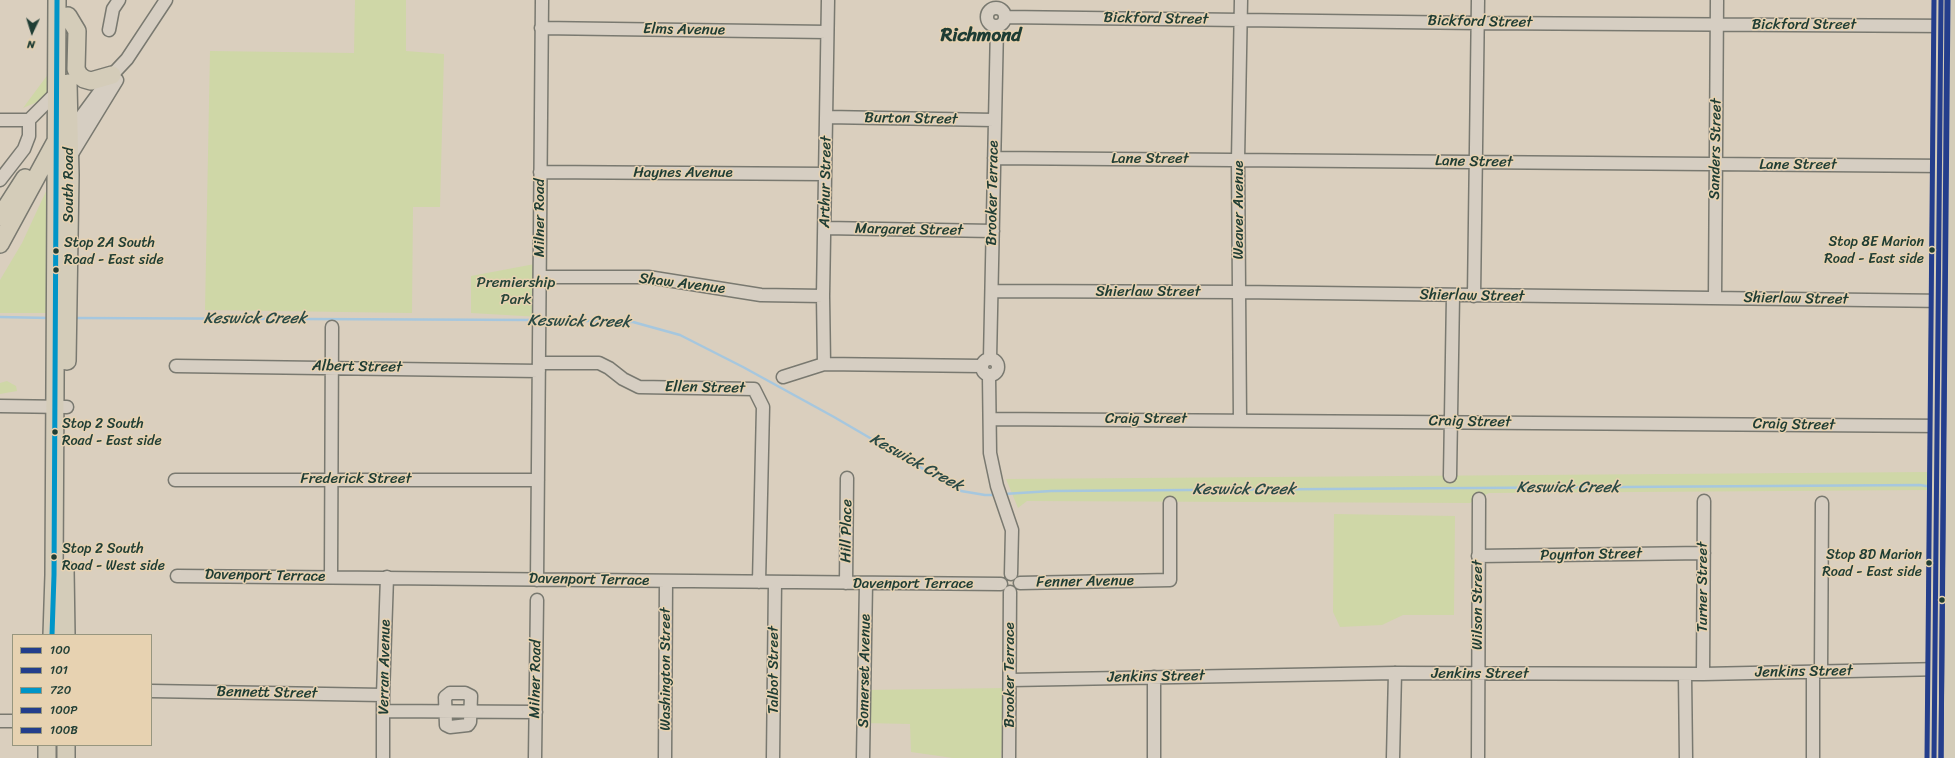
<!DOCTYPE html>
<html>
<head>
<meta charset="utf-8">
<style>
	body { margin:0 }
	#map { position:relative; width:1955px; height:758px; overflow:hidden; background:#dacfbe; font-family:Sriracha,sans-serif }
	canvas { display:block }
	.legend { position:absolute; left:12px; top:634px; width:140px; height:112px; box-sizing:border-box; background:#e7d2b1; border:1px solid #97967f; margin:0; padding:5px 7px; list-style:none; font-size:12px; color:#1f3d34 }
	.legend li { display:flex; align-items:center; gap:8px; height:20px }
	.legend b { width:20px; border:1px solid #97967f }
	.north { position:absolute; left:12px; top:12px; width:40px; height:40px; -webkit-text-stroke:3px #e7d2b1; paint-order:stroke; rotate:184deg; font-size:11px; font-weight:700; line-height:16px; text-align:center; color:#1f3d34 }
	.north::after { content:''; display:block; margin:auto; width:14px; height:18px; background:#1f3d34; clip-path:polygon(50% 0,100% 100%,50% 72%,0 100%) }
</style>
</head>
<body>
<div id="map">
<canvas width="1955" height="758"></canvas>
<ul class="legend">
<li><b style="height:5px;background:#243e8c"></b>100</li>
<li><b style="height:5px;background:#243e8c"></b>101</li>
<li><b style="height:5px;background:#0095c8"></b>720</li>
<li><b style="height:5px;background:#243e8c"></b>100P</li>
<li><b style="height:5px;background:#243e8c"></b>100B</li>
</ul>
<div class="north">N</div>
</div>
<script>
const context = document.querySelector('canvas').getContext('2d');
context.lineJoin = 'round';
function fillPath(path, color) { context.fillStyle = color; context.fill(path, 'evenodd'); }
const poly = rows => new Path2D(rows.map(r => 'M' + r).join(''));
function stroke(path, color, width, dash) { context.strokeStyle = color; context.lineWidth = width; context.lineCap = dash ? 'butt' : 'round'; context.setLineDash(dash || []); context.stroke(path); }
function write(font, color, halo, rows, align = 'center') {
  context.font = font + ' Sriracha,sans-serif'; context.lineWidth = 3; context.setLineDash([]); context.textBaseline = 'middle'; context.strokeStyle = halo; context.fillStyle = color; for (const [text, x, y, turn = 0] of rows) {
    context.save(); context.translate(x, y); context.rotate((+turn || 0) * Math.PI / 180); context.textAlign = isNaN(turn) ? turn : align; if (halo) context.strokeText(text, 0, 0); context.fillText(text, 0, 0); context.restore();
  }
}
const green = poly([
	[355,0,406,0,406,51,444,54,440,207,413,207,412,313,205,310,210,51,354,53],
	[49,73,49,88,47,94,42,100,23,108],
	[48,187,51,313,0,313,0,280,22,243],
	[540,263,540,317,471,313,471,276],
	[7,381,16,386,17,391,0,394,0,383],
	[1930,472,1929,490,1489,493,1470,503,1027,501,1018,508,1006,479],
	[1334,514,1455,516,1454,615,1403,615,1382,625,1340,627,1333,612],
	[1006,688,1001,758,953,758,911,752,910,724,864,723,865,690]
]);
const stream = poly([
	[0,317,49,318],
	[74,318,535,320],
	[542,320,633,322,680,335,743,367,834,417,961,491,985,495,997,495],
	[1004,494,1051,491,1327,489,1920,485,1932,487]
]);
const minor = poly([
	[828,0,823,296,824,364,981,366],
	'987 17a9 9 0 1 1 18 0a9 9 0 1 1-18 0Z',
	[1005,17,1478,23,1950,26],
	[541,28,827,32],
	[109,30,113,9,119,0],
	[827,117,994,120],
	[0,120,29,120],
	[29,120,56,93],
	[72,136,78,121,112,75,127,59,166,0],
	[70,157,117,80],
	[994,158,1947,166],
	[540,172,825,174],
	[0,180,24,149,29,136,29,120],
	[825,228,993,231],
	[540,277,648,277,761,295,823,296],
	[992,291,1239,292,1947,301],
	[1474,296,1478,0],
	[1715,298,1717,0],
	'982 367a8 8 0 1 1 16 0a8 8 0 1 1-16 0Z',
	[990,359,997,26],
	[539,363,599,363,609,368,623,379,639,387,754,389,763,407,759,582],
	[176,366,539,371],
	[989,376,990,453,997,486,1012,530,1011,574],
	[783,377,824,364],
	[0,406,67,407],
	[990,419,1945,426],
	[1240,420,1238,160,1241,0],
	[1450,476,1453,296],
	[175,480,538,480],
	[1478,556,1704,553],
	[177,576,1001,584],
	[331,577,332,327],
	[537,580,542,0],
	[846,583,847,478],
	[1020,583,1170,580,1170,503],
	[1821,671,1822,503],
	[1685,674,1686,758],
	[1703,674,1704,501],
	[1011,680,1395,673,1703,674,1943,669],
	[151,691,383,695],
	[450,693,465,693,471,696,470,722,468,725,450,727,446,725,445,697,450,693],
	[383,711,536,712],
	[0,721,13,721],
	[383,758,383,695,387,577],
	[535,758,537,600],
	[665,758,666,581],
	[773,758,775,582],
	[863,758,866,583],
	[1009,758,1010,592],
	[1154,758,1154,677],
	[1393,758,1395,673],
	[1478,758,1479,499],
	[1813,758,1813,672]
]);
const major = poly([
	[1934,758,1941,0],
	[1948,758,1954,0]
]);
const highway = poly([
	[68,16,77,31,76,69,79,75,84,79,91,81,112,75],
	[0,217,25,178],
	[0,244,56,141],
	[67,361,70,175,68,83],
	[65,569,66,635],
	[52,635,54,575,57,0],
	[47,758,47,745],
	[66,758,66,745]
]);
const bus1 = poly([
	[1934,758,1941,0]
]);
const bus2 = poly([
	[1941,758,1948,0]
]);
const bus3 = poly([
	[52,635,54,575,57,0]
]);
const bus4 = poly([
	[1927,758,1934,0]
]);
const bus5 = poly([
	[1941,758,1947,0]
]);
const markers = [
	[1932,250,3.5,"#1f3d34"],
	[56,251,3.5,"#1f3d34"],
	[56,270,3.5,"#1f3d34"],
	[55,432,3.5,"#1f3d34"],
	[54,557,3.5,"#1f3d34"],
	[1929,563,3.5,"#1f3d34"],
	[1942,600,3.5,"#1f3d34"]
];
const busNames = [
	["Stop 8E Marion",1924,242,"right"],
	["Road - East side",1924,259,"right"],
	["Stop 2A South",64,243],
	["Road - East side",64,260],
	["Stop 2 South",62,424],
	["Road - East side",62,441],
	["Stop 2 South",62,549],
	["Road - West side",62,566],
	["Stop 8D Marion",1922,555,"right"],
	["Road - East side",1922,572,"right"]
];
const streetNames = [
	["Bickford Street",1156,19,1],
	["Bickford Street",1480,22,1],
	["Bickford Street",1804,25],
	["Elms Avenue",684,30,1],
	["Burton Street",911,119,1],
	["Sanders Street",1716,149,-89],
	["Lane Street",1150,159],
	["Lane Street",1474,162,1],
	["Lane Street",1798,165],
	["Haynes Avenue",683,173],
	["Arthur Street",826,182,-89],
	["South Road",69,185,-90],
	["Brooker Terrace",993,193,-89],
	["Weaver Avenue",1239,210,-90],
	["Milner Road",540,218,-90],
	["Margaret Street",909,230,1],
	["Shaw Avenue",682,284,7],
	["Shierlaw Street",1148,292],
	["Shierlaw Street",1472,296,1],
	["Shierlaw Street",1796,299,1],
	["Albert Street",357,367,1],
	["Ellen Street",705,388,1],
	["Craig Street",1146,419],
	["Craig Street",1470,422,1],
	["Craig Street",1794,425,1],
	["Frederick Street",356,479],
	["Hill Place",847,531,-89],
	["Poynton Street",1591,555,-1],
	["Davenport Terrace",265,576,1],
	["Davenport Terrace",589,580,1],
	["Fenner Avenue",1085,582,-1],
	["Davenport Terrace",913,584],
	["Turner Street",1703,587,-90],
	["Wilson Street",1478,605,-90],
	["Verran Avenue",385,667,-89],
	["Washington Street",666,669,-90],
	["Talbot Street",774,670,-90],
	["Somerset Avenue",865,671,-89],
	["Jenkins Street",1804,672,-1],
	["Jenkins Street",1480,674],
	["Brooker Terrace",1010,675,-90],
	["Jenkins Street",1156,677,-1],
	["Milner Road",536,679,-89],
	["Bennett Street",267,693,1]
];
const parkNames = [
	["Premiership",516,283],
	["Park",516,300]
];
const waterNames = [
	["Keswick Creek",255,319],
	["Keswick Creek",579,322,1],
	["Keswick Creek",916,463,29],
	["Keswick Creek",1568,488],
	["Keswick Creek",1244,490]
];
const districtNames = [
	["Richmond",981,36]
];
fillPath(green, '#cfd7a7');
stroke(stream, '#a6c7de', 2.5);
stroke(minor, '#797970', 15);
stroke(major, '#797970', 18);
stroke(highway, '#797970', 20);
stroke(minor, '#d6cec2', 12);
stroke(major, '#d4ccb9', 15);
stroke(highway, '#d4ccb9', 17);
stroke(bus1, '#243e8c', 5);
stroke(bus2, '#243e8c', 5);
stroke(bus3, '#0095c8', 5);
stroke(bus4, '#243e8c', 5);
stroke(bus5, '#243e8c', 5);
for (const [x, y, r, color] of markers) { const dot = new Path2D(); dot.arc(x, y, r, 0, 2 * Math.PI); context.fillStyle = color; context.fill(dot); stroke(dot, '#e7d2b1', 1.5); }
write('14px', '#1f3d34', '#e7d2b1', busNames, 'left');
write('15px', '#1f3d34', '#e7d2b1', streetNames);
write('15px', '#274539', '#e7d2b1', parkNames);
write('italic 16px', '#2a4a46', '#e7d2b1', waterNames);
write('bold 19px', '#1f3d34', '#e7d2b1', districtNames);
</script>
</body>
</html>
